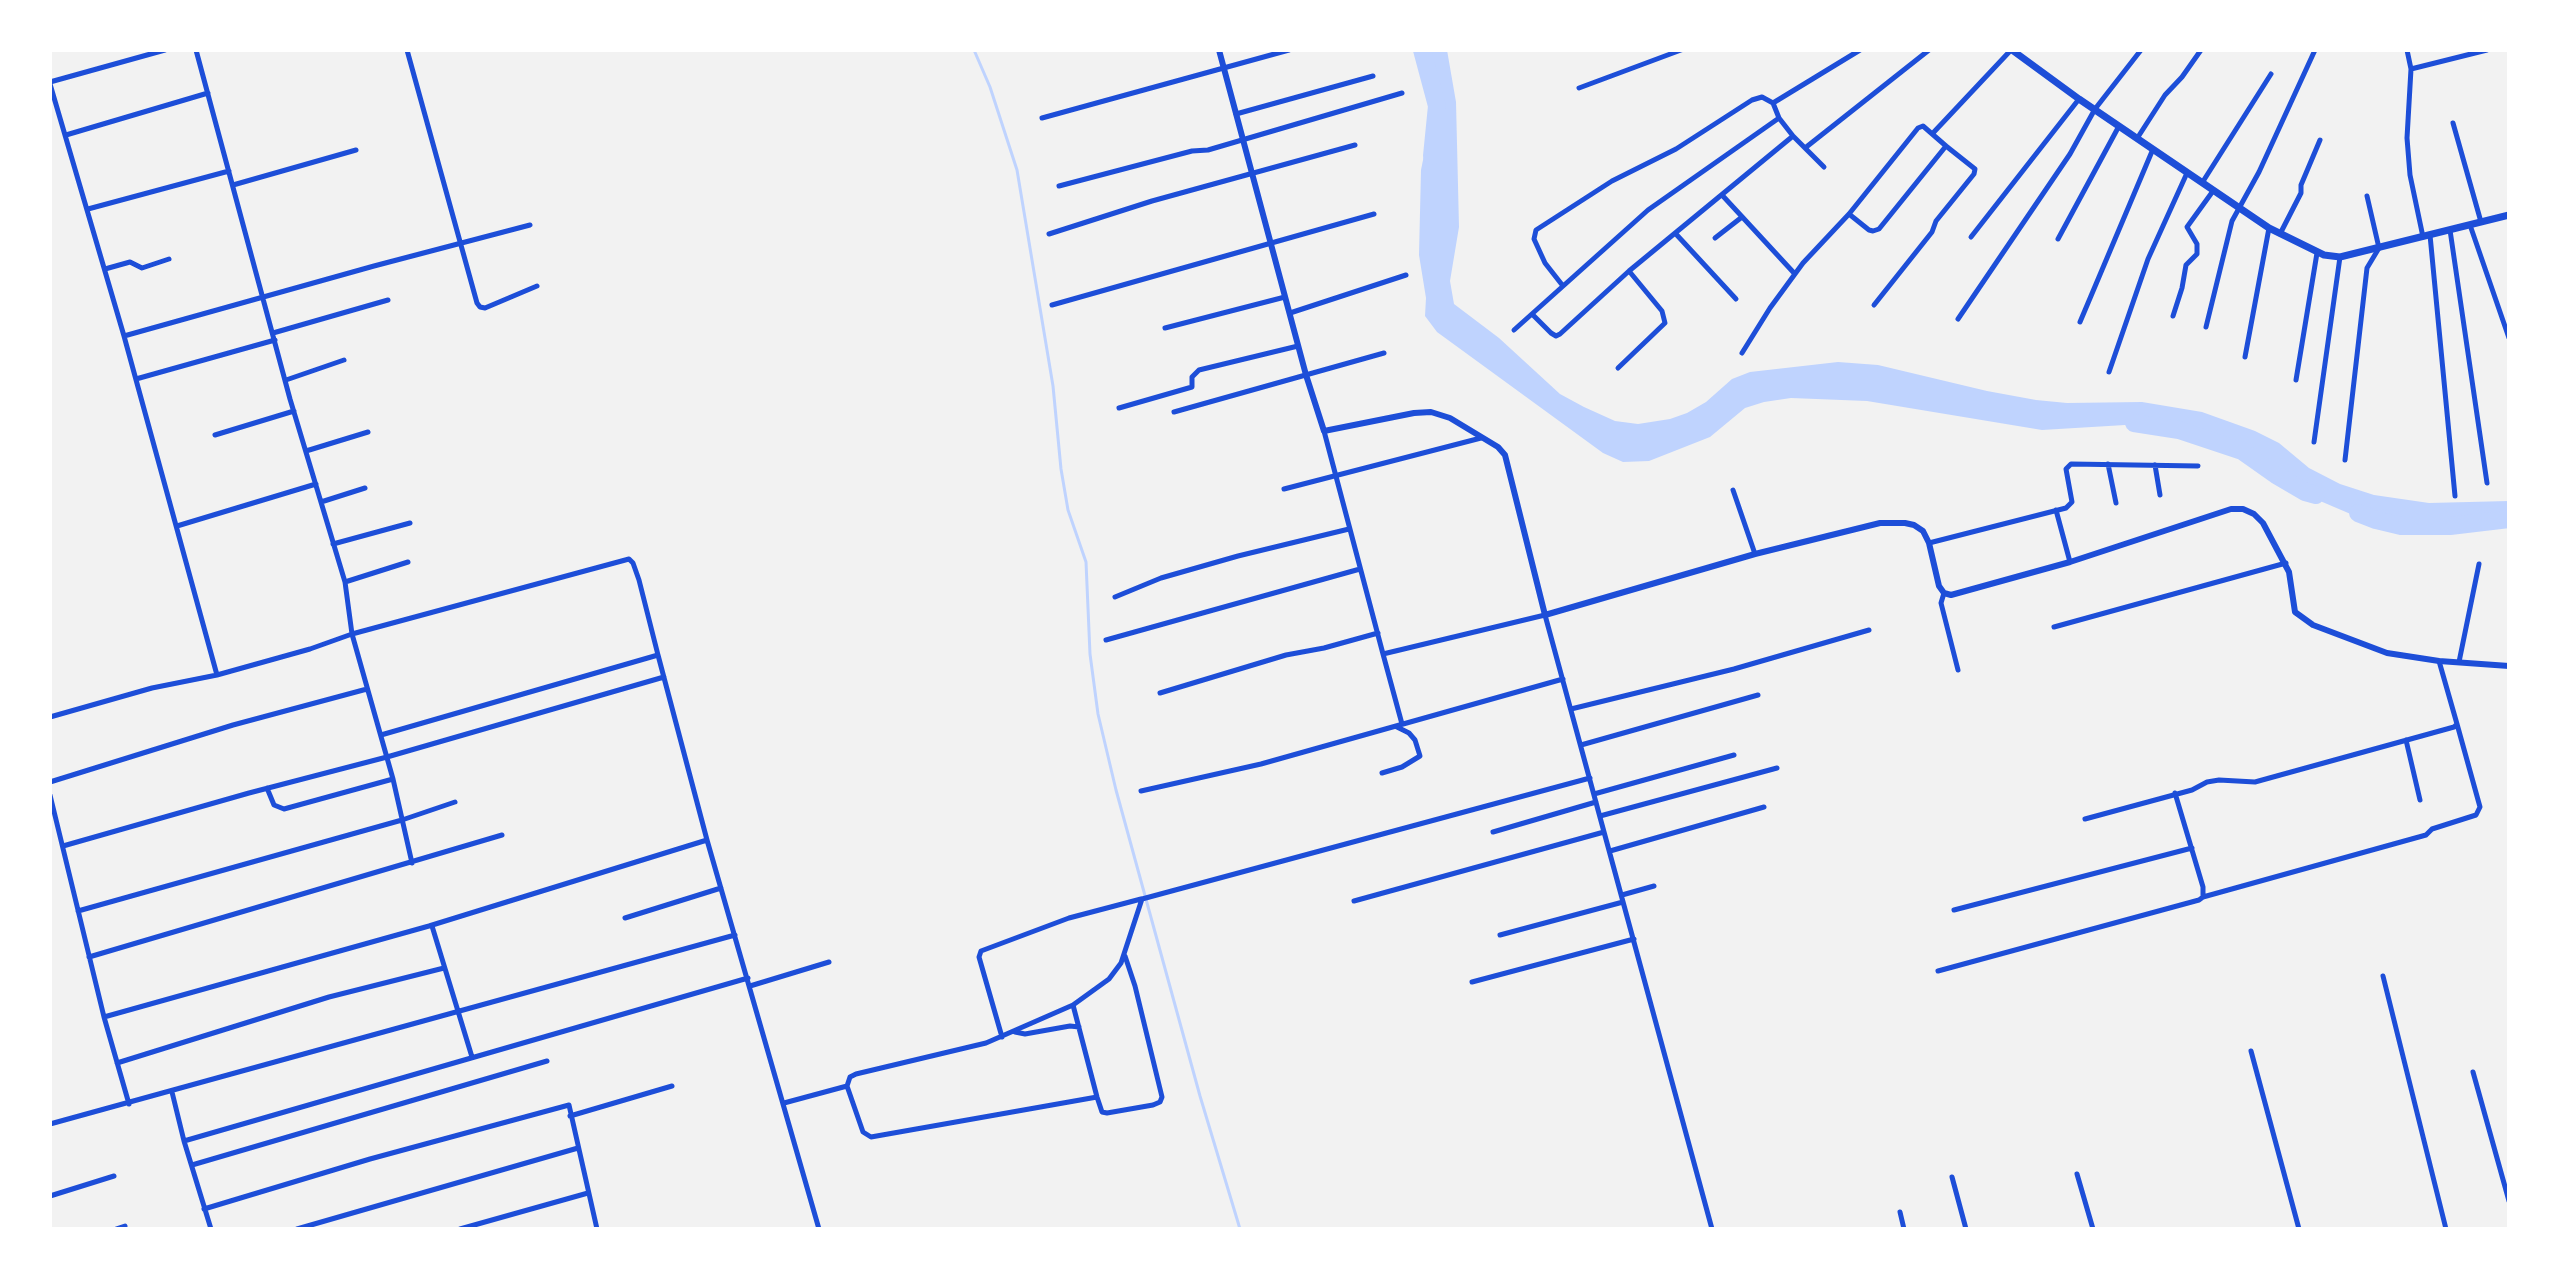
<!DOCTYPE html>
<html>
<head>
<meta charset="utf-8">
<style>
	body { margin:0 }
	#map { position:relative; width:2559px; height:1279px; overflow:hidden; background:#f2f2f2; font-family:"Fira Sans",sans-serif }
	canvas { display:block }
	.frame { position:absolute; inset:0; border:52px solid #fff; pointer-events:none }
</style>
</head>
<body>
<div id="map">
<canvas width="2559" height="1279"></canvas>
<div class="frame"></div>
</div>
<script>
const context = document.querySelector('canvas').getContext('2d');
context.lineJoin = 'round';
function fillPath(path, color) { context.fillStyle = color; context.fill(path, 'evenodd'); }
const poly = rows => new Path2D(rows.map(r => 'M' + r).join(''));
function stroke(path, color, width, dash) { context.strokeStyle = color; context.lineWidth = width; context.lineCap = dash ? 'butt' : 'round'; context.setLineDash(dash || []); context.stroke(path); }
const water = poly([
	[1420,50,1447,50,1456,102,1459,227,1450,281,1454,304,1499,338,1560,394,1584,407,1615,421,1638,424,1670,419,1687,413,1706,402,1732,379,1750,372,1838,362,1878,365,1987,391,2036,400,2067,403,2142,402,2202,412,2255,431,2279,443,2309,468,2340,484,2374,495,2429,503,2509,501,2509,524,2419,524,2386,522,2360,518,2306,495,2261,461,2237,448,2192,429,2125,425,2042,430,1867,401,1791,398,1764,402,1745,408,1710,437,1649,461,1623,462,1603,453,1437,332,1425,316,1426,298,1419,255,1421,170,1424,155,1436,129,1438,116]
]);
const stream = poly([
	[974,50,990,87,1017,170,1053,386,1061,469,1068,510,1086,562,1090,654,1098,714,1116,790,1200,1096,1240,1229]
]);
const river = poly([
	[1422,50,1437,106,1432,156],
	[2134,423,2179,430,2242,451,2276,475,2305,492,2316,495],
	[2358,513,2376,520,2401,526,2450,526,2509,519]
]);
const minor = poly([
	[196,50,290,399,345,582,352,634,393,779,412,863],
	[407,50,477,303,480,307,485,308,537,286],
	[2407,50,2411,69,2407,138,2410,175,2423,237],
	[2411,69,2487,50],
	[50,82,165,50],
	[50,84,124,336,217,675],
	[1579,88,1681,50],
	[1236,114,1373,76],
	[1042,118,1289,50],
	[1779,118,1793,136,1824,167],
	[2453,123,2481,222],
	[1933,133,2011,50],
	[66,135,208,93],
	[2138,137,2165,95,2182,77,2201,50],
	[1805,148,1929,50],
	[2202,183,2271,74],
	[233,185,356,150],
	[1059,186,1192,151,1208,150,1402,93],
	[1722,195,1794,273],
	[88,209,229,171],
	[1849,214,1869,230,1873,231,1879,229,1946,146,1975,169,1974,174,1936,221,1932,232,1874,305],
	[2470,225,2509,338],
	[2450,230,2487,483],
	[1675,233,1736,299],
	[1049,234,1152,201,1355,145],
	[2280,234,2301,193,2301,185,2320,140],
	[2430,235,2455,496],
	[1971,237,2079,99],
	[1715,238,1742,217],
	[2058,239,2119,126],
	[105,269,130,262,142,268,169,259],
	[1563,286,1545,263,1534,239,1536,230,1612,181,1676,149,1752,100,1762,97,1773,103],
	[1052,305,1374,214],
	[1290,313,1406,275],
	[1532,314,1551,333,1556,336,1560,334,1629,271,1793,136],
	[2173,316,2182,288,2186,265,2197,254,2197,244,2187,227,2213,191],
	[1958,319,2070,154,2095,109,2141,50],
	[2080,322,2153,149],
	[2206,327,2232,221,2259,172,2315,50],
	[1165,328,1285,297],
	[1514,330,1648,210,1779,118,1773,103,1860,50],
	[273,333,388,300],
	[124,336,374,266,530,225],
	[1742,353,1770,308,1803,263,1849,214,1918,128,1923,126,1946,146],
	[2245,357,2269,228],
	[1618,368,1665,323,1662,311,1629,271],
	[2109,372,2148,259,2187,173],
	[136,379,275,340],
	[286,380,344,360],
	[2296,380,2317,253],
	[1119,408,1192,387,1192,377,1199,370,1298,346],
	[1174,412,1384,353],
	[1324,431,1383,654,1545,615,1712,1229],
	[215,435,294,411],
	[2314,442,2340,257],
	[306,451,368,432],
	[2345,460,2367,268,2379,248,2367,196],
	[2108,464,2116,503],
	[2155,465,2160,495],
	[1284,489,1481,438],
	[1733,490,1755,554],
	[321,502,365,488],
	[2056,510,2070,562],
	[177,526,316,484],
	[1929,543,2066,508,2072,502,2066,469,2071,464,2198,466],
	[333,544,410,523],
	[345,582,408,562],
	[1944,593,1941,603,1958,670],
	[1115,597,1161,578,1238,556,1349,529],
	[2054,627,2286,563],
	[1106,640,1360,569],
	[1383,654,1402,724],
	[2459,662,2479,564],
	[1160,693,1286,655,1324,648,1378,633],
	[1571,709,1734,669,1869,630],
	[50,717,152,688,217,675,310,649,352,634,629,559,633,563,639,580,658,655],
	[381,735,658,655,707,840,819,1229],
	[2406,740,2420,800],
	[1581,745,1758,695],
	[1382,773,1402,767,1420,756,1415,740,1409,733,1397,727],
	[50,782,233,725,367,689],
	[267,788,274,805,284,809,393,779],
	[1141,791,1261,764,1563,679],
	[2175,793,2203,887,2203,897],
	[1594,794,1734,755],
	[50,795,104,1017,129,1104],
	[1600,816,1777,768],
	[2085,819,2192,790,2207,782,2219,780,2255,782,2454,727,2457,724,2439,661],
	[1493,832,1596,802],
	[63,846,249,793,387,757,664,677],
	[1610,851,1764,807],
	[1622,895,1654,886],
	[1354,901,1604,832],
	[1954,910,2192,848],
	[78,911,402,820,455,802],
	[625,918,721,888],
	[432,926,472,1057],
	[1500,935,1623,902],
	[1125,956,1135,986,1162,1097,1160,1102,1153,1105,1107,1113,1102,1112,1097,1097,1073,1005,1109,979,1121,963,1142,899,1590,778],
	[89,957,502,835],
	[1938,971,2199,900,2203,897,2426,835,2432,829,2476,815,2480,807,2457,724],
	[2383,976,2446,1229],
	[1472,982,1634,939],
	[750,986,829,962],
	[1073,1005,986,1043,856,1074,850,1077,847,1086,863,1132,871,1137,1097,1097],
	[104,1017,429,926,707,840],
	[1015,1032,1025,1034,1070,1026,1079,1027],
	[1002,1037,979,957,981,951,1069,918,1141,899],
	[2251,1051,2299,1229],
	[117,1063,329,997,444,968],
	[2473,1072,2509,1201],
	[172,1092,184,1141,211,1229],
	[784,1103,847,1086],
	[570,1116,672,1086],
	[50,1124,735,935],
	[184,1141,748,978],
	[192,1165,547,1061],
	[2077,1174,2093,1229],
	[1952,1177,1966,1229],
	[50,1196,114,1176],
	[204,1209,370,1159,569,1105,597,1229],
	[1900,1212,1904,1229],
	[116,1229,125,1226],
	[297,1229,578,1148],
	[460,1229,588,1193]
]);
const tertiary = poly([
	[1219,50,1306,375,1324,431,1414,413,1431,412,1450,418,1498,447,1505,455,1545,615,1755,554,1880,523,1905,523,1914,525,1923,531,1929,543,1939,586,1944,593,1951,595,2070,562,2231,509,2243,509,2254,514,2263,523,2289,572,2295,612,2313,625,2387,653,2439,661,2509,666]
]);
const primary = poly([
	[2012,50,2079,99,2269,228,2324,255,2340,257,2509,215]
]);
fillPath(water, '#bfd3fe');
stroke(stream, '#bfd3fe', 3);
stroke(river, '#bfd3fe', 18);
stroke(minor, '#1d4ed8', 5);
stroke(tertiary, '#1d4ed8', 6);
stroke(primary, '#1d4ed8', 7);
</script>
</body>
</html>
